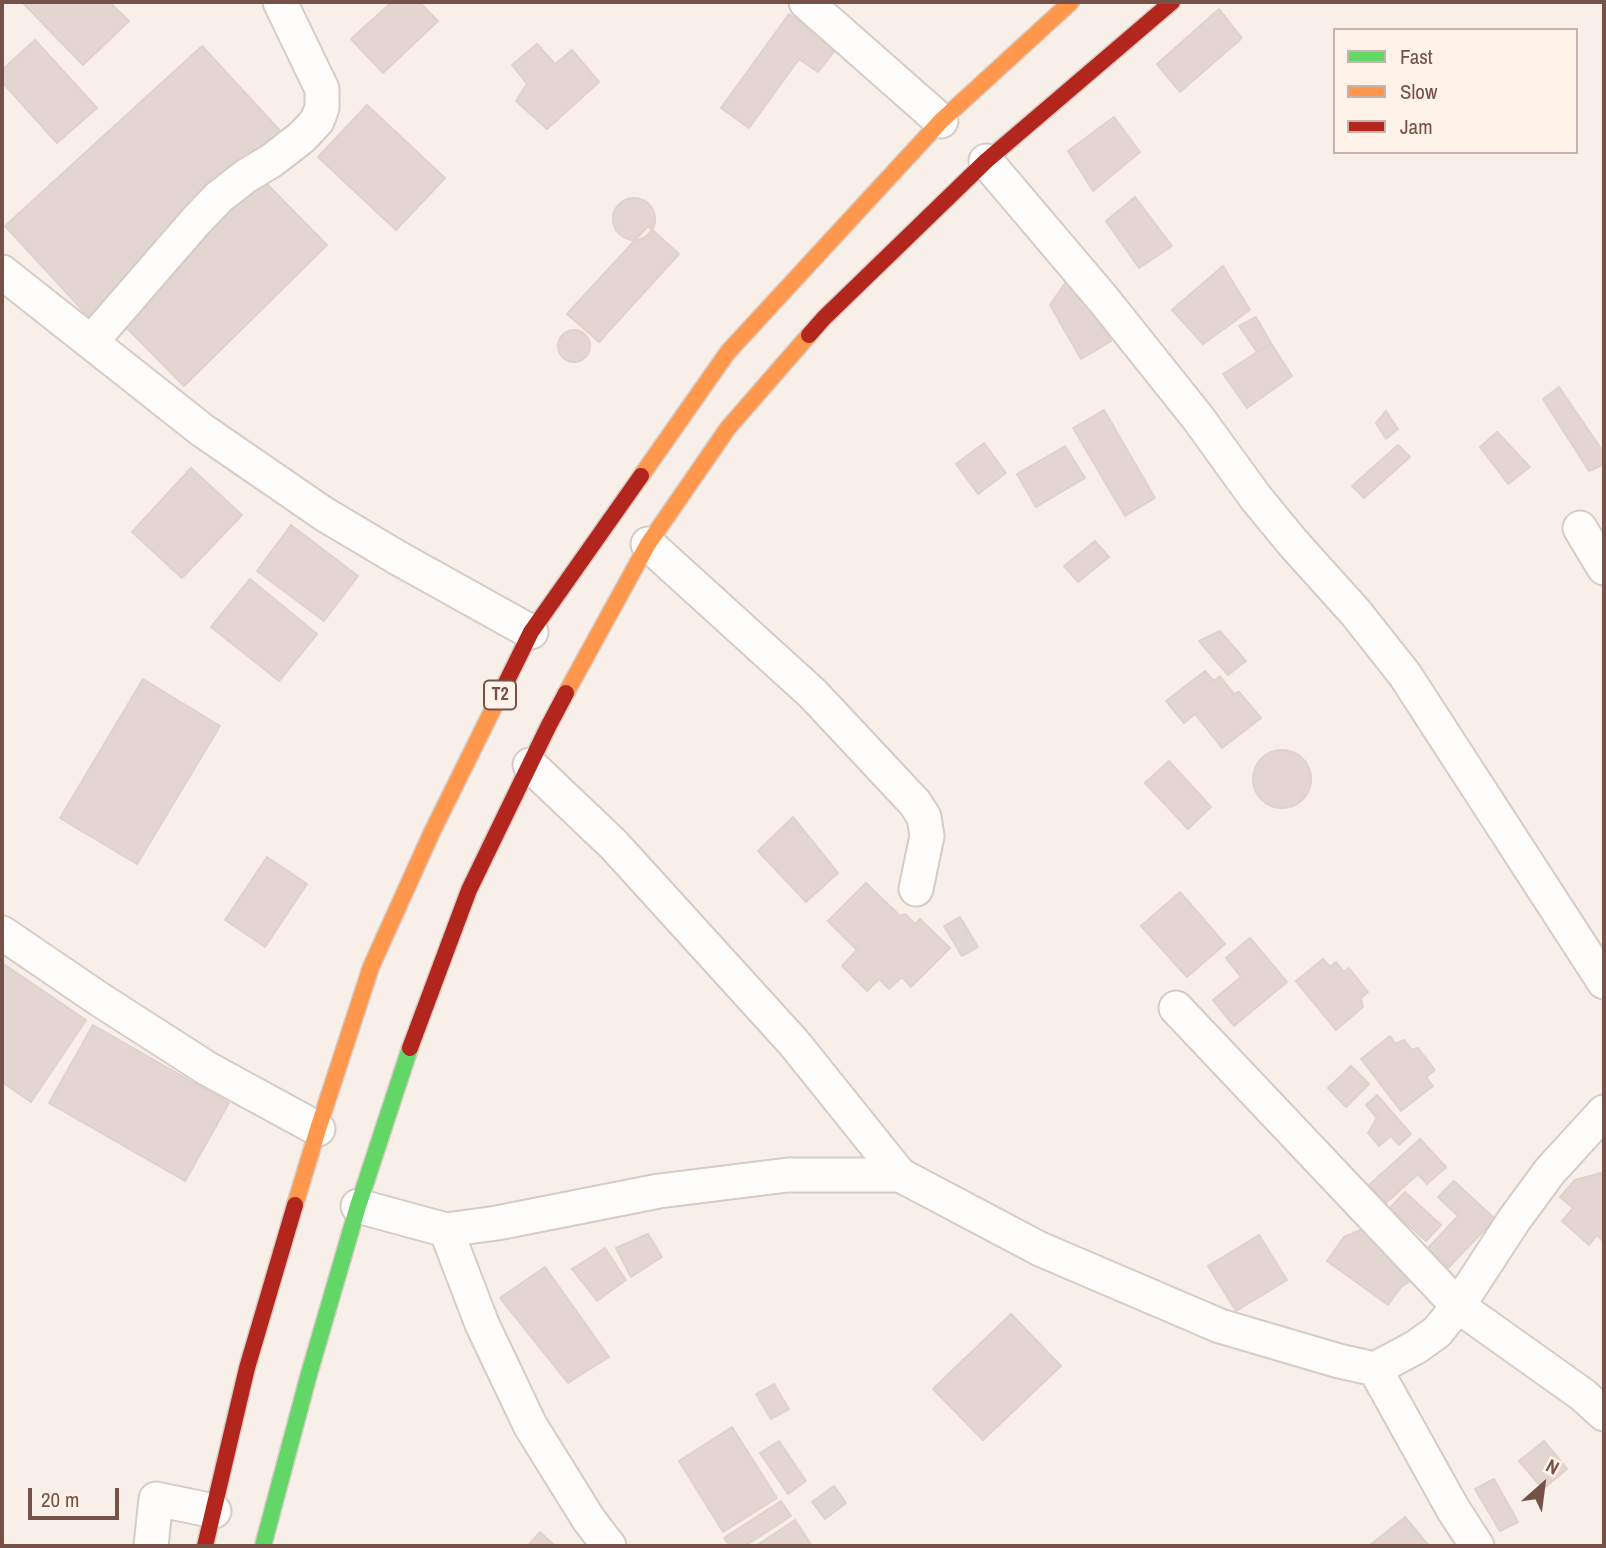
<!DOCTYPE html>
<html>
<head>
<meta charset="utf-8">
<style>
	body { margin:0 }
	#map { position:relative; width:1606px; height:1548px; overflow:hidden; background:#f7efe8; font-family:"Archivo Narrow",sans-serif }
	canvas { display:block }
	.frame { position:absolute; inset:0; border:4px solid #765148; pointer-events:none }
	.legend { position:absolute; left:1333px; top:28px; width:245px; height:126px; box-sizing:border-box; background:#fff3e9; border:2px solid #c8b2a9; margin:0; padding:9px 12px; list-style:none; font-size:21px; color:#765148 }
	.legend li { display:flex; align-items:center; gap:14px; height:35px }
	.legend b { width:35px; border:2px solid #c8b2a9 }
	.north { position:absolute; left:1508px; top:1450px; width:70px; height:70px; -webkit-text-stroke:5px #fff3e9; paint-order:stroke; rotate:28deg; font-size:19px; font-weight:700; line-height:28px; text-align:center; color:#765148 }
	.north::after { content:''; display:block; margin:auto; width:24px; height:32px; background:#765148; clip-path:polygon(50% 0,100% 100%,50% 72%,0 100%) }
	.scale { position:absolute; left:28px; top:1488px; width:91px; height:32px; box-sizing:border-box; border:4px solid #765148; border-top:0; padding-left:9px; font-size:21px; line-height:24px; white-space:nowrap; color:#765148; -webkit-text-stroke:5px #fff3e9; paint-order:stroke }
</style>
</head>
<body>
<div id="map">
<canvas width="1606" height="1548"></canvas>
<div class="frame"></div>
<ul class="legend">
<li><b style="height:9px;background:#63d668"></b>Fast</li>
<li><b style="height:9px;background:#ff974d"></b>Slow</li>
<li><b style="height:9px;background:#b3261e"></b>Jam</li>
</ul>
<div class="north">N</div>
<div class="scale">20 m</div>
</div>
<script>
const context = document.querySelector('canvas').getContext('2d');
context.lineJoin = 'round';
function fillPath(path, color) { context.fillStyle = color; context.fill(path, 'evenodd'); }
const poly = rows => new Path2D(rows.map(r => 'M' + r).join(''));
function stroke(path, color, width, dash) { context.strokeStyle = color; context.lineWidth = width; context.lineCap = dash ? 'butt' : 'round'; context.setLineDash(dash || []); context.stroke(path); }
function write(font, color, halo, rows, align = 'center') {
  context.font = font + ' "Archivo Narrow",sans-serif'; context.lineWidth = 6; context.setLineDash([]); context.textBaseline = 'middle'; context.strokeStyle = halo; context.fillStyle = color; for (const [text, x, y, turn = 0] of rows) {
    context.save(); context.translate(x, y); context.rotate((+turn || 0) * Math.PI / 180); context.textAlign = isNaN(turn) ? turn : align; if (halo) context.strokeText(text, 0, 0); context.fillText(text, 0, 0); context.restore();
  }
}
const building = poly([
	[22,2,109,2,129,21,83,65,22,2],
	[392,2,419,2,438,21,383,73,351,39,392,2],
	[1219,9,1242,38,1180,92,1157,64,1219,9],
	[789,14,837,48,818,72,799,59,749,128,721,108,789,14],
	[35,40,97,108,57,143,2,82,2,70,35,40],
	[537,44,555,64,572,50,599,82,547,129,516,101,527,84,512,65,537,44],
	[202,46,296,148,99,328,5,226,202,46],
	[367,105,445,178,396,230,318,157,367,105],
	[1114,117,1140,152,1093,191,1068,151,1114,117],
	[258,175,327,245,184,386,114,315,258,175],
	[1135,197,1172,246,1139,268,1106,221,1135,197],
	'613 219a21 21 0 1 1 42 0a21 21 0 1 1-42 0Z',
	[648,226,679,254,599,342,567,314,648,226],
	[1223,266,1250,310,1203,344,1172,310,1223,266],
	[1072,273,1111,341,1081,359,1050,305,1072,273],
	[1256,317,1271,343,1257,352,1239,326,1256,317],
	'558 346a16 16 0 1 1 32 0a16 16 0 1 1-32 0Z',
	[1271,343,1292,376,1247,408,1223,374,1271,343],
	[1559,387,1604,453,1604,464,1589,471,1543,399,1559,387],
	[1104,410,1155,498,1125,516,1073,428,1104,410],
	[1386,411,1398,429,1386,439,1376,423,1386,411],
	[1497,432,1530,467,1508,484,1480,447,1497,432],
	[984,443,1006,473,978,494,956,464,984,443],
	[1398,445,1410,457,1364,498,1352,486,1398,445],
	[1065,446,1085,478,1036,507,1017,474,1065,446],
	[191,468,242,515,182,578,132,532,191,468],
	[291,525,358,576,324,621,257,571,291,525],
	[1095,541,1109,557,1078,582,1064,566,1095,541],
	[250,579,317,634,279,681,211,627,250,579],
	[1220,631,1246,661,1228,675,1199,641,1220,631],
	[1205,671,1214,681,1220,676,1234,694,1239,692,1261,718,1222,748,1195,714,1184,723,1166,701,1205,671],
	[143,679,220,726,137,864,60,818,143,679],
	'1253 779a29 29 0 1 1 58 0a29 29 0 1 1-58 0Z',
	[1169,761,1211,807,1188,829,1145,783,1169,761],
	[793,817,838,873,806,902,758,851,793,817],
	[267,857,307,884,265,947,225,920,267,857],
	[866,883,900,916,905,914,915,924,920,919,950,948,911,987,902,977,889,989,879,979,867,991,842,966,857,950,828,921,866,883],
	[1180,892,1225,944,1187,977,1141,926,1180,892],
	[960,917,978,947,962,956,944,926,960,917],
	[1250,938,1287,982,1234,1026,1213,1000,1241,977,1226,958,1250,938],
	[1323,959,1330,967,1336,962,1344,972,1349,968,1368,992,1361,998,1363,1007,1336,1030,1296,981,1323,959],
	[2,963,86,1020,31,1102,2,1082,2,963],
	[93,1025,229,1103,185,1181,49,1103,93,1025],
	[1390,1036,1395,1044,1404,1040,1412,1050,1418,1048,1435,1070,1426,1077,1433,1086,1401,1111,1361,1059,1390,1036],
	[1351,1066,1369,1084,1346,1107,1328,1088,1351,1066],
	[1377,1095,1411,1134,1399,1145,1391,1136,1379,1146,1368,1133,1377,1118,1366,1105,1377,1095],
	[1420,1139,1446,1167,1427,1184,1418,1174,1386,1203,1369,1185,1420,1139],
	[1601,1173,1604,1176,1604,1242,1597,1235,1589,1245,1562,1221,1573,1208,1560,1197,1575,1180,1601,1173],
	[1454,1181,1495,1219,1448,1268,1427,1249,1458,1216,1438,1197,1454,1181],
	[1405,1192,1441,1225,1426,1241,1390,1208,1405,1192],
	[1368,1227,1420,1275,1401,1287,1388,1305,1327,1261,1344,1237,1368,1227],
	[648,1234,662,1257,631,1277,616,1248,648,1234],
	[1259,1235,1287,1280,1236,1311,1208,1266,1259,1235],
	[605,1248,626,1280,597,1301,572,1269,605,1248],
	[545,1267,609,1357,568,1383,500,1298,545,1267],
	[1011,1314,1061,1366,983,1440,933,1389,1011,1314],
	[774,1384,789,1409,771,1419,756,1394,774,1384],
	[732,1427,777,1498,723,1532,679,1461,732,1427],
	[779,1441,806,1481,788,1494,760,1453,779,1441],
	[1544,1441,1567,1469,1543,1489,1519,1461,1544,1441],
	[1494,1479,1518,1522,1500,1531,1475,1489,1494,1479],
	[834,1486,846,1503,825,1519,812,1502,834,1486],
	[781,1501,791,1516,745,1546,730,1546,724,1538,781,1501],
	[1405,1517,1429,1546,1369,1546,1405,1517],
	[795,1520,812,1546,756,1546,795,1520],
	[540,1532,555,1546,528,1546,540,1532]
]);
const street = poly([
	[806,2,941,121],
	[986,161,1103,299,1198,418,1256,498,1293,543,1356,613,1405,675,1604,982],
	[2,272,202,430,324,514,398,558,531,632],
	[91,342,196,221,219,197,246,176,271,161,302,137,317,121,322,108,322,89,280,2],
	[1580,528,1604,568],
	[648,544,813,694,915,803,924,817,927,836,916,889],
	[530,765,614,845,794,1043,900,1175],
	[2,933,99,999,208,1069,318,1129],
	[1176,1008,1458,1306,1583,1395,1604,1414],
	[358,1206,446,1230,497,1223,659,1191,788,1175,900,1175,1040,1249,1220,1326,1339,1361,1375,1369,1416,1347,1437,1332,1458,1306,1514,1220,1550,1171,1604,1112],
	[446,1230,482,1324,530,1425,589,1520,609,1546],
	[1375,1369,1453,1509,1477,1546],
	[151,1546,156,1499,214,1511]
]);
const fast = poly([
	[263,1546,309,1374,358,1206,410,1048]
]);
const slow = poly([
	[641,476,728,352,941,121,1071,2],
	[566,693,648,544,728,428,809,335],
	[295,1205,318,1129,371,967,432,832,498,699]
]);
const jam = poly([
	[809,335,824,318,986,161,1172,2],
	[498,699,531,632,641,476],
	[410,1048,469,890,548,727,566,693],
	[205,1546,247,1368,295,1205]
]);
const shields = [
	[500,695,32]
];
const shieldNames = [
	["T2",500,695]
];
fillPath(building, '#e3d6d0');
stroke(building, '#e0d1ca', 2);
stroke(street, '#d6cbc6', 37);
stroke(fast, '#d7ccc6', 19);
stroke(slow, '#d7ccc6', 19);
stroke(jam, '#d7ccc6', 19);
stroke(street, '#fefdfc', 33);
stroke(fast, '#63d668', 16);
stroke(slow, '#ff974d', 16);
stroke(jam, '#b3261e', 16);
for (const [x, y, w] of shields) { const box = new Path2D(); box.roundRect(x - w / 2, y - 14.5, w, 29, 5); context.fillStyle = '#fff3e9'; context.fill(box); stroke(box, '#765148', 2); }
write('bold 18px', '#765148', null, shieldNames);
</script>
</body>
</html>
